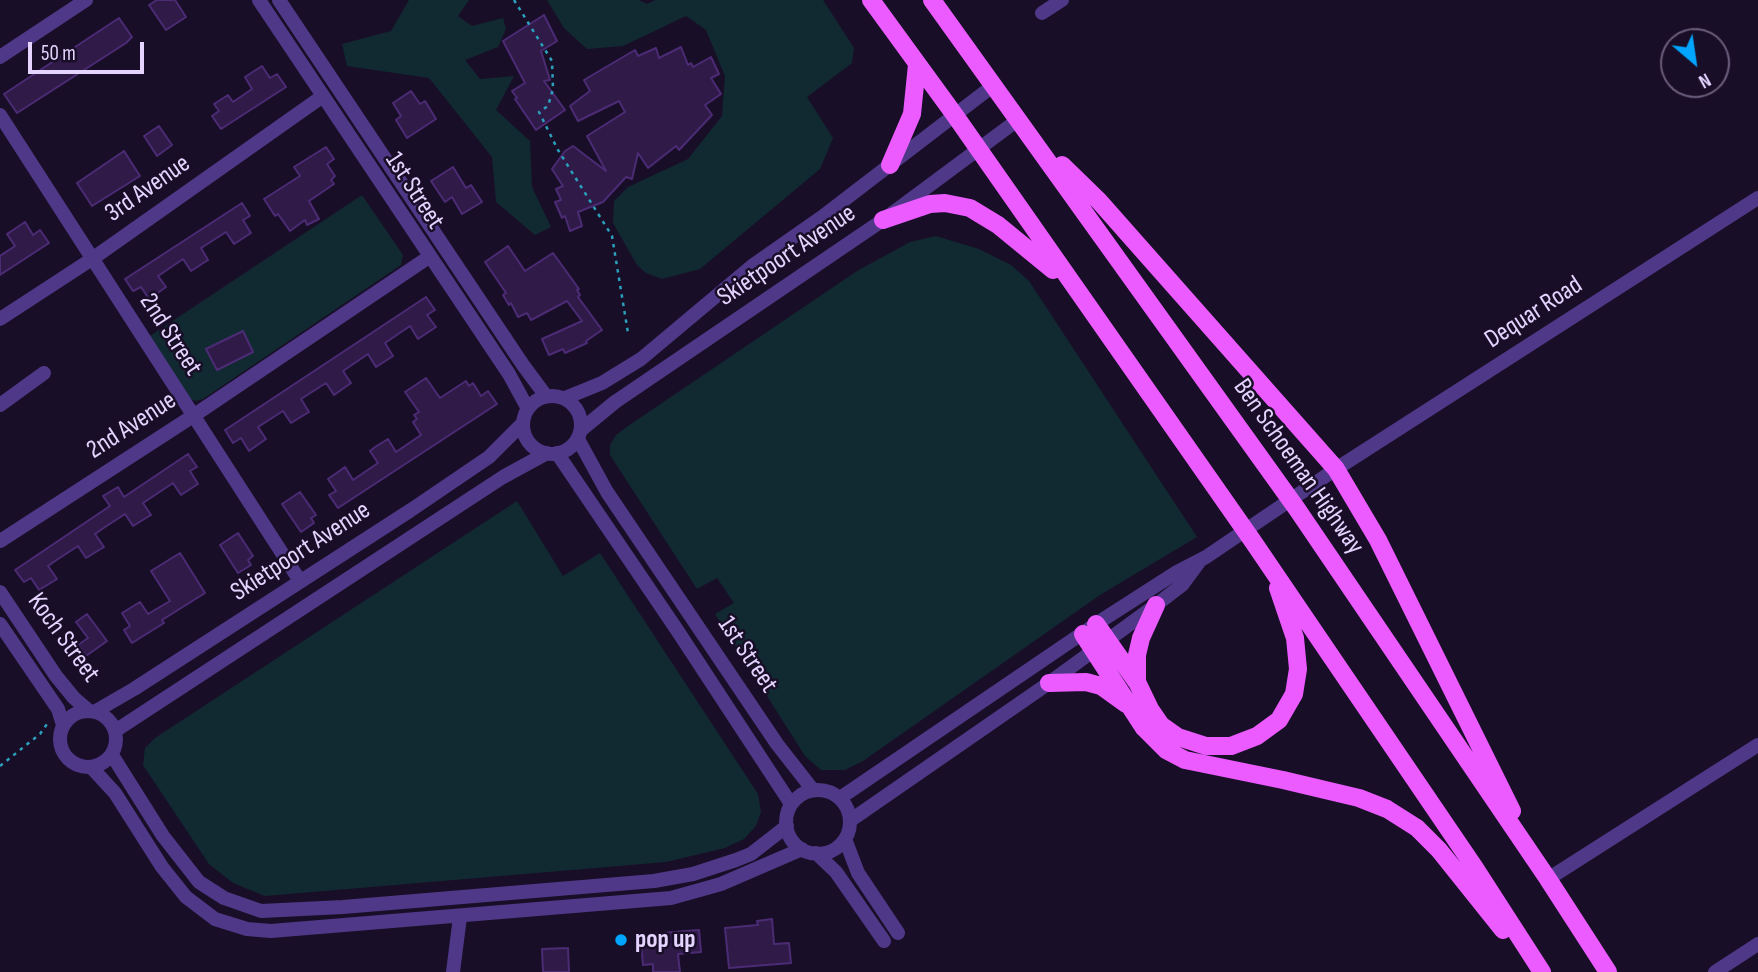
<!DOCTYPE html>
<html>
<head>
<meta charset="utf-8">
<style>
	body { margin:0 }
	#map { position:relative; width:1758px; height:972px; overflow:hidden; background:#190e27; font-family:"Sofia Sans Condensed",sans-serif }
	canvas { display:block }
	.north { position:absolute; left:1660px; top:28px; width:70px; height:70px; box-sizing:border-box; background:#190e27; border:2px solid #6a5d7d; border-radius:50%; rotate:151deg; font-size:19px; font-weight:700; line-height:28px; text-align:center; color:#e4d4ff }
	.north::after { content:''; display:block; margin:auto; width:24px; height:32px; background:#00a5ff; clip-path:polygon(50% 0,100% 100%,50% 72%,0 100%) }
	.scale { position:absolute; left:28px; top:42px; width:116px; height:32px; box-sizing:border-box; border:4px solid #e4d4ff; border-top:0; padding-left:9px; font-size:21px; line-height:24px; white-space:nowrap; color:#e4d4ff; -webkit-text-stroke:5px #190e27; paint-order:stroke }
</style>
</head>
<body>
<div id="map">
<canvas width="1758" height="972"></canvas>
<div class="north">N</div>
<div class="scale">50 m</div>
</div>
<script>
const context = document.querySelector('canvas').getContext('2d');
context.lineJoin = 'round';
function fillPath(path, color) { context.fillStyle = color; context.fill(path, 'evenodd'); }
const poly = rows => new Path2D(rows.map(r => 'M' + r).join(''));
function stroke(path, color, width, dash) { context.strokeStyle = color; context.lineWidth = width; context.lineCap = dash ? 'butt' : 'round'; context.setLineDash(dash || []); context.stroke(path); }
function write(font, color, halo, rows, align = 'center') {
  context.font = font + ' "Sofia Sans Condensed",sans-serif'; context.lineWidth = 5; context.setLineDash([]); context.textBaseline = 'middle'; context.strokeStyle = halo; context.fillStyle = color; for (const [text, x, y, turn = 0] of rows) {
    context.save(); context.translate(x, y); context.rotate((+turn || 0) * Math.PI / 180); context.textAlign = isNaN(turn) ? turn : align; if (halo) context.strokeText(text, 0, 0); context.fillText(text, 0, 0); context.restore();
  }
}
const green = poly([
	[409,0,469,0,458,16,472,26,503,18,506,29,498,47,465,60,480,79,514,76,496,110,530,141,532,187,551,227,535,235,496,202,492,157,429,78,347,66,342,44,391,31],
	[547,0,639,0,647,4,655,0,823,0,854,48,852,63,807,97,833,138,820,169,700,269,662,279,646,273,637,265,613,223,614,201,628,187,688,159,722,116,725,76,706,30,686,16,623,46,587,49,564,28],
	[362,195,403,255,401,265,203,399,196,401,190,399,150,336],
	[936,236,979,249,1011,265,1029,281,1197,537,1100,595,863,761,845,770,821,770,805,756,715,614,734,603,717,578,697,589,610,455,610,445,616,435,628,426,857,271,910,242],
	[517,501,563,576,600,553,758,794,761,812,756,826,744,839,725,848,666,862,265,896,233,883,209,864,143,765,145,748,155,738]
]);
const building = poly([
	[157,0,175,0,186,17,166,30,149,5,157,0],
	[544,15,557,41,541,51,550,80,544,81,565,110,536,130,515,99,517,98,512,91,525,83,503,41,544,15],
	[119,18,132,37,126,43,17,113,4,94,119,18],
	[681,47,688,65,691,63,693,67,711,57,719,74,711,78,721,94,705,105,712,115,679,150,676,146,648,168,638,153,632,179,626,177,603,202,578,212,582,226,570,231,565,216,562,218,555,202,561,200,556,189,563,186,552,169,565,151,573,146,606,171,587,136,625,112,619,101,578,121,570,106,590,91,584,80,635,50,638,56,656,48,659,58,681,47],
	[262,66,270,78,277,74,286,87,221,129,212,116,219,111,214,104,228,95,233,102,252,89,245,77,262,66],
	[411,91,420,104,425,101,436,119,407,138,396,120,401,116,393,103,411,91],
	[159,126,172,145,157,156,144,136,159,126],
	[326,147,334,159,327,164,335,176,331,180,334,184,309,201,319,219,307,225,305,220,290,231,278,214,275,216,264,199,300,176,294,167,326,147],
	[124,151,140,176,92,206,77,183,124,151],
	[453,167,466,188,471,185,482,202,462,214,452,197,445,202,431,181,453,167],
	[242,203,250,216,243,220,251,233,234,244,226,232,201,248,208,260,191,271,183,259,158,276,166,287,149,299,141,287,133,291,125,279,242,203],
	[25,222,33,235,40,230,49,243,0,275,0,256,15,246,7,234,25,222],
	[508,246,525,271,553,253,579,289,577,290,580,295,578,297,602,330,586,341,587,343,565,353,563,349,549,355,542,339,582,321,567,301,531,320,527,313,518,317,511,303,509,305,503,295,506,293,485,262,508,246],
	[426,297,435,310,427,315,436,327,418,339,410,326,385,343,393,356,376,367,368,354,343,371,351,383,334,395,326,383,301,399,309,412,304,415,291,423,283,411,258,427,266,439,249,451,241,438,233,443,225,430,426,297],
	[243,331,253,352,217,370,206,349,243,331],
	[426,378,440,398,466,381,469,386,473,383,481,396,488,391,497,404,338,508,329,495,336,491,328,479,345,467,353,480,378,463,370,451,375,447,388,439,396,452,421,435,413,422,417,419,414,415,419,412,405,392,426,378],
	[188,454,197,467,190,471,198,484,181,495,173,483,143,503,151,515,146,518,133,526,125,514,102,529,95,534,104,547,86,558,78,546,55,561,48,566,57,579,39,590,31,578,24,582,15,570,110,506,103,496,118,487,124,497,188,454],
	[300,492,316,515,311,518,314,523,301,532,282,504,300,492],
	[238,533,253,556,248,560,251,565,238,573,220,545,238,533],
	[180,553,205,593,162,620,164,623,132,643,124,630,130,626,122,613,140,602,148,614,170,601,151,571,180,553],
	[87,614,107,641,86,656,78,645,88,638,76,622,87,614],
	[772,919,774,944,789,943,791,963,729,968,725,928,758,925,757,921,772,919],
	[699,930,701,952,678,954,680,972,653,972,653,964,643,965,641,942,651,941,650,934,699,930],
	[568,948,569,972,543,972,542,949,568,948]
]);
const path = poly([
	[514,0,552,61,553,89,548,106,539,112,558,150,612,236,628,333],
	[0,766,40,734,47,724]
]);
const minor = poly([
	[259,0,509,374,528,409],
	[279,0,523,365,546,396],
	[1042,13,1062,0],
	[0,57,86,0],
	[0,115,300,581],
	[0,319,92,259,323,96],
	'523 425a29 29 0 1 1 58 0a29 29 0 1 1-58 0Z',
	[565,398,602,383,641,359,752,266,822,217,994,85],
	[0,405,44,373],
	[581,430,615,402,883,220,1019,119],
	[578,439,607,492,777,744,813,790],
	[557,453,677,630,791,804],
	[0,541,193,416,429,257],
	[0,592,56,676,74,698,88,710],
	[0,624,58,709,63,725],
	'60 739a28 28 0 1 1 56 0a28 28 0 1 1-56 0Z',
	[96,711,134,689,411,510,489,457,523,423],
	[115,731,503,477,547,453],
	[112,755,163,836,199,882,224,898,261,911,343,907,654,881,693,874,736,860,751,854,787,826],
	[91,767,115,793,162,867,186,897,215,919,247,929,271,931,671,898,721,884,802,849],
	'786 822a32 32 0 1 1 64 0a32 32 0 1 1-64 0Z',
	[840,798,1096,624,1177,572,1206,557,1336,469,1758,198],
	[851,820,1049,683,1156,605,1182,585,1199,562],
	[845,839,858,873,898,933],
	[816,853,836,872,884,941],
	[1548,879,1758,745],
	[453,972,460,917],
	[1715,972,1758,944]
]);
const major = poly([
	[871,0,954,114,1252,540,1475,868,1542,972],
	[932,0,1297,509,1548,879,1608,972],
	[890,165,912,114,917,65],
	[1062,165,1099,201,1336,469,1378,540,1512,811],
	[883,220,930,204,945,203,970,208,998,225,1053,270],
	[1156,605,1141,638,1137,655,1137,682,1150,709,1161,725,1178,737,1206,746,1231,746,1257,736,1279,720,1294,694,1298,669,1295,638,1278,588],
	[1096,624,1136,681],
	[1083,634,1144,728,1166,750,1185,760,1283,780,1359,798,1387,809,1417,828,1439,850,1503,930],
	[1049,683,1086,682,1101,686,1126,704]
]);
const markers = [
	[621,940,7,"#00a5ff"]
];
const streetNames = [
	["3rd Avenue",148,189,-35],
	["1st Street",414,191,57],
	["Skietpoort Avenue",787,256,-34],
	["Dequar Road",1534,313,-33],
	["2nd Street",170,335,57],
	["2nd Avenue",132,426,-33],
	["Ben Schoeman Highway",1298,467,55],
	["Skietpoort Avenue",301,552,-33],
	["Koch Street",63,638,54],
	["1st Street",747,655,56]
];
const poiNames = [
	["pop up",635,940]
];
fillPath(green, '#112a31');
fillPath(building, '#2f1a48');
stroke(building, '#4c2b75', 2);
stroke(path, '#2ba0bc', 2.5, [3.5, 5]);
stroke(minor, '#4f3887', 14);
stroke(major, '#eb5bff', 18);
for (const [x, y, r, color] of markers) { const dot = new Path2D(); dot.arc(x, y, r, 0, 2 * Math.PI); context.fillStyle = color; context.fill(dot); stroke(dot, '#190e27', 2.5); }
write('26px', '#e4d4ff', '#190e27', streetNames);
write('bold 26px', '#e4d4ff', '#190e27', poiNames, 'left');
</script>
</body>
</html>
